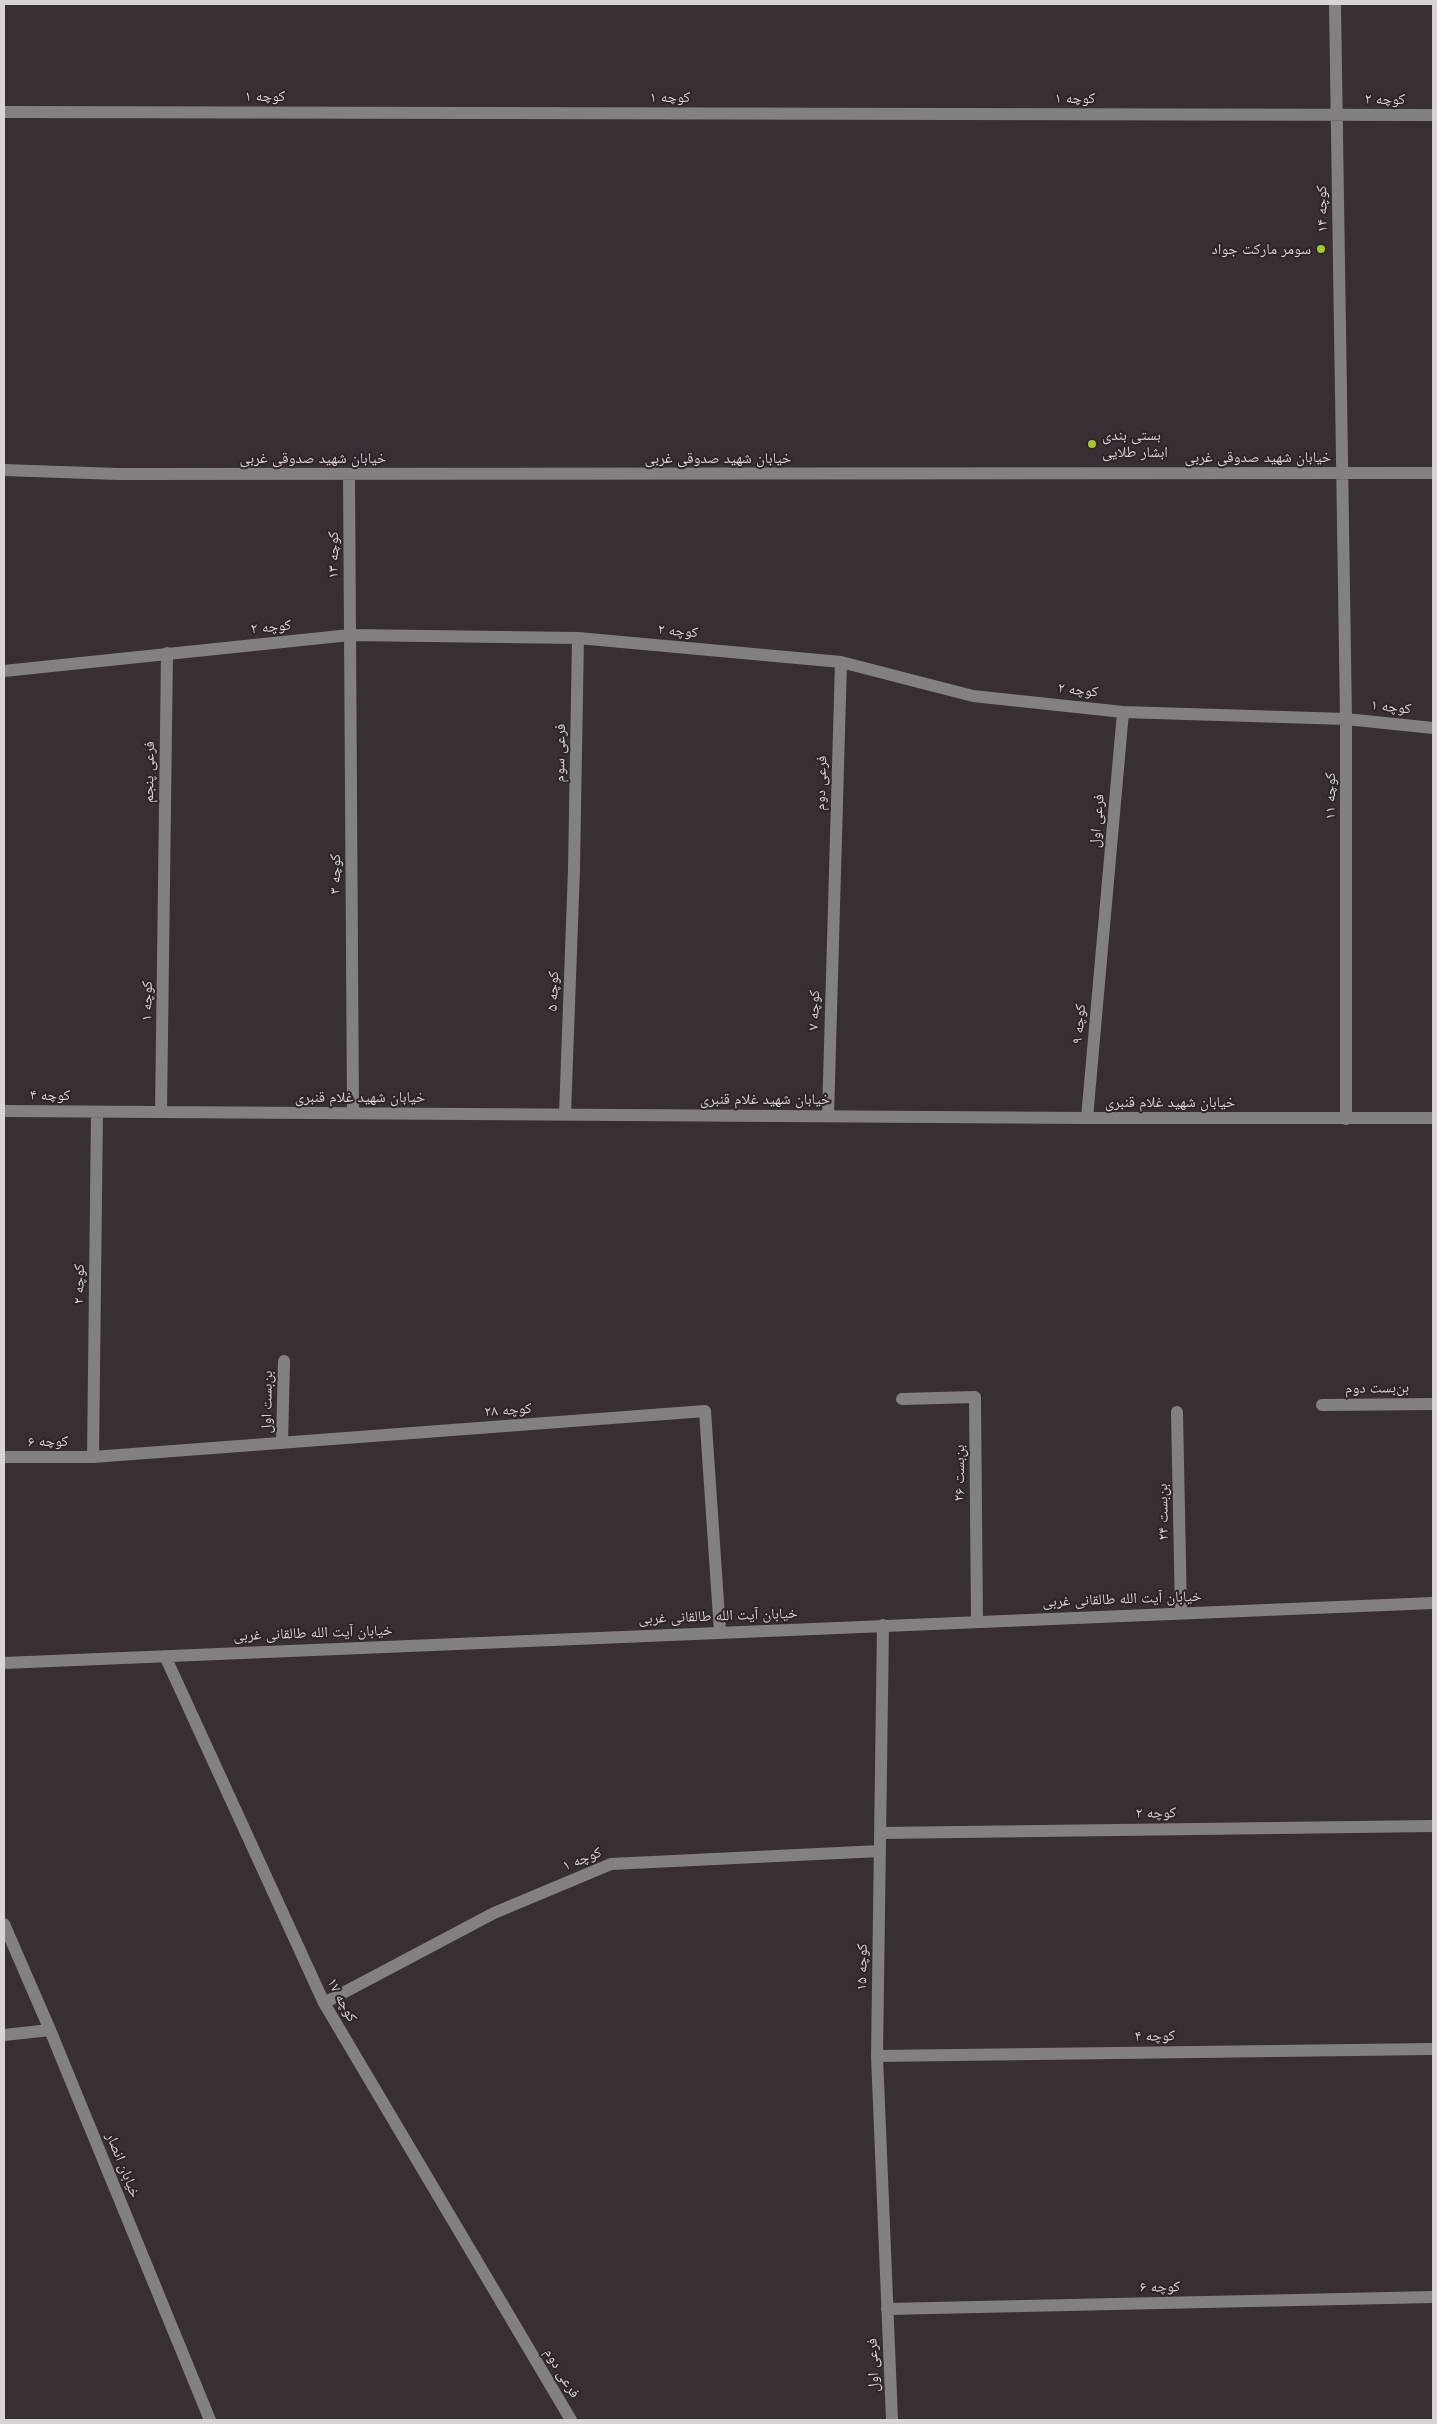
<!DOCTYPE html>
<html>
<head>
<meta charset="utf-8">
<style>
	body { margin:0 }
	#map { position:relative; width:1437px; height:2424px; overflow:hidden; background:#382e36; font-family:Inter,sans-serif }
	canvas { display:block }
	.frame { position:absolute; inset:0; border:5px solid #d9d2d7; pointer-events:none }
</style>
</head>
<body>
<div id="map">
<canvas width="1437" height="2424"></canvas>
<div class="frame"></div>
</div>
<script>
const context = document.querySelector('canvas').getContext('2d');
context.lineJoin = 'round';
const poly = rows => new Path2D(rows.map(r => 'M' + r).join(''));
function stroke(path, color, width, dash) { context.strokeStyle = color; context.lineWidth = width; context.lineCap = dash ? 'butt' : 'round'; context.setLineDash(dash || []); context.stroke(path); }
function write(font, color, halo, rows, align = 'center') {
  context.font = font + ' Inter,"Noto Naskh Arabic",sans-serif'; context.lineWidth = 4; context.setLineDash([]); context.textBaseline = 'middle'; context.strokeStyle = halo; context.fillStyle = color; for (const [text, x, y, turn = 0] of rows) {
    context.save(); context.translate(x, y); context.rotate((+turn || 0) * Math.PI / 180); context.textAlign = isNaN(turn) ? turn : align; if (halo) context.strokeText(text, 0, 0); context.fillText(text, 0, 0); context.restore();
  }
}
const minor = poly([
	[1335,4,1346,719,1346,1119],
	[4,112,1433,115],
	[4,470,118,474,1433,473],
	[349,474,353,1113],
	[4,671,350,635,578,638,841,662,973,696,1123,712,1346,719,1433,728],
	[4,1111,1087,1118,1433,1118],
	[161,1112,167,653],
	[565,1114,574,869,578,638],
	[828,1116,841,662],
	[1087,1118,1123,712],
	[902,1399,975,1397,977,1621],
	[1322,1405,1433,1404],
	[1177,1412,1181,1612],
	[282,1443,284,1361],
	[4,1457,93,1457,705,1411,720,1632],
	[93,1457,97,1112],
	[883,1625,877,2056,892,2420],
	[165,1656,324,2003,571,2420],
	[4,1663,1433,1603],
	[880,1833,1433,1826],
	[4,1924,50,2030,210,2420],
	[324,2003,494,1913,611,1864,880,1851],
	[4,2035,50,2030],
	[877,2056,1433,2049],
	[887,2309,1433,2297]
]);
const markers = [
	[1321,249,5,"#a5c823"],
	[1092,444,5,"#a5c823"]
];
const streetNames = [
	["کوچه ۱",265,96],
	["کوچه ۱",670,97],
	["کوچه ۱",1075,98],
	["کوچه ۲",1385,99],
	["کوچه ۱۴",1322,209,-91],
	["خیابان شهید صدوقی غربی",1258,457],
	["خیابان شهید صدوقی غربی",313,458],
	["خیابان شهید صدوقی غربی",718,458],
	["کوچه ۱۳",333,555,-90],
	["کوچه ۲",271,627,-6],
	["کوچه ۲",678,631,5],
	["کوچه ۲",1078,690,6],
	["کوچه ۱",1391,707,6],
	["فرعی سوم",560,753,-89],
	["فرعی پنجم",149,772,-89],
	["فرعی دوم",821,783,-88],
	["کوچه ۱۱",1330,796,-90],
	["فرعی اول",1097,821,-85],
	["کوچه ۳",335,874,-90],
	["کوچه ۵",553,991,-88],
	["کوچه ۱",147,1001,-89],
	["کوچه ۷",814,1010,-88],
	["کوچه ۹",1079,1024,-85],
	["کوچه ۴",50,1095],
	["خیابان شهید غلام قنبری",360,1097],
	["خیابان شهید غلام قنبری",765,1099],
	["خیابان شهید غلام قنبری",1170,1102],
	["کوچه ۲",79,1284,-89],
	["بن‌بست دوم",1377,1388,-1],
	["بن‌بست اول",267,1402,-89],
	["کوچه ۲۸",508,1410,-4],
	["کوچه ۶",48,1441],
	["بن‌بست ۲۶",959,1473,-90],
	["بن‌بست ۲۴",1163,1512,-91],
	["خیابان آیت الله طالقانی غربی",1122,1599,-2],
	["خیابان آیت الله طالقانی غربی",718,1616,-2],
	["خیابان آیت الله طالقانی غربی",313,1633,-2],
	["کوچه ۲",1156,1813,-1],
	["کوچه ۱",582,1859,-22],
	["کوچه ۱۵",862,1967,-89],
	["کوچه ۱۷",342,2000,62],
	["کوچه ۴",1155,2036,-1],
	["خیابان انصار",123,2165,68],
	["کوچه ۶",1160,2287,-1],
	["فرعی اول",873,2365,-92],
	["فرعی دوم",562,2373,59]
];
const poiNames = [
	["سومر مارکت جواد",1311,249],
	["بستی بندی",1102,435,"left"],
	["ابشار طلایی",1102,452,"left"]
];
stroke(minor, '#847f83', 12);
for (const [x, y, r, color] of markers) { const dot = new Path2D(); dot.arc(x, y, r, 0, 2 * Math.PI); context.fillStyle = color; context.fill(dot); stroke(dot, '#2e252c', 2); }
write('15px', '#d9d2d7', '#2e252c', streetNames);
write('15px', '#d9d2d7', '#2e252c', poiNames, 'right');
</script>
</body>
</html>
